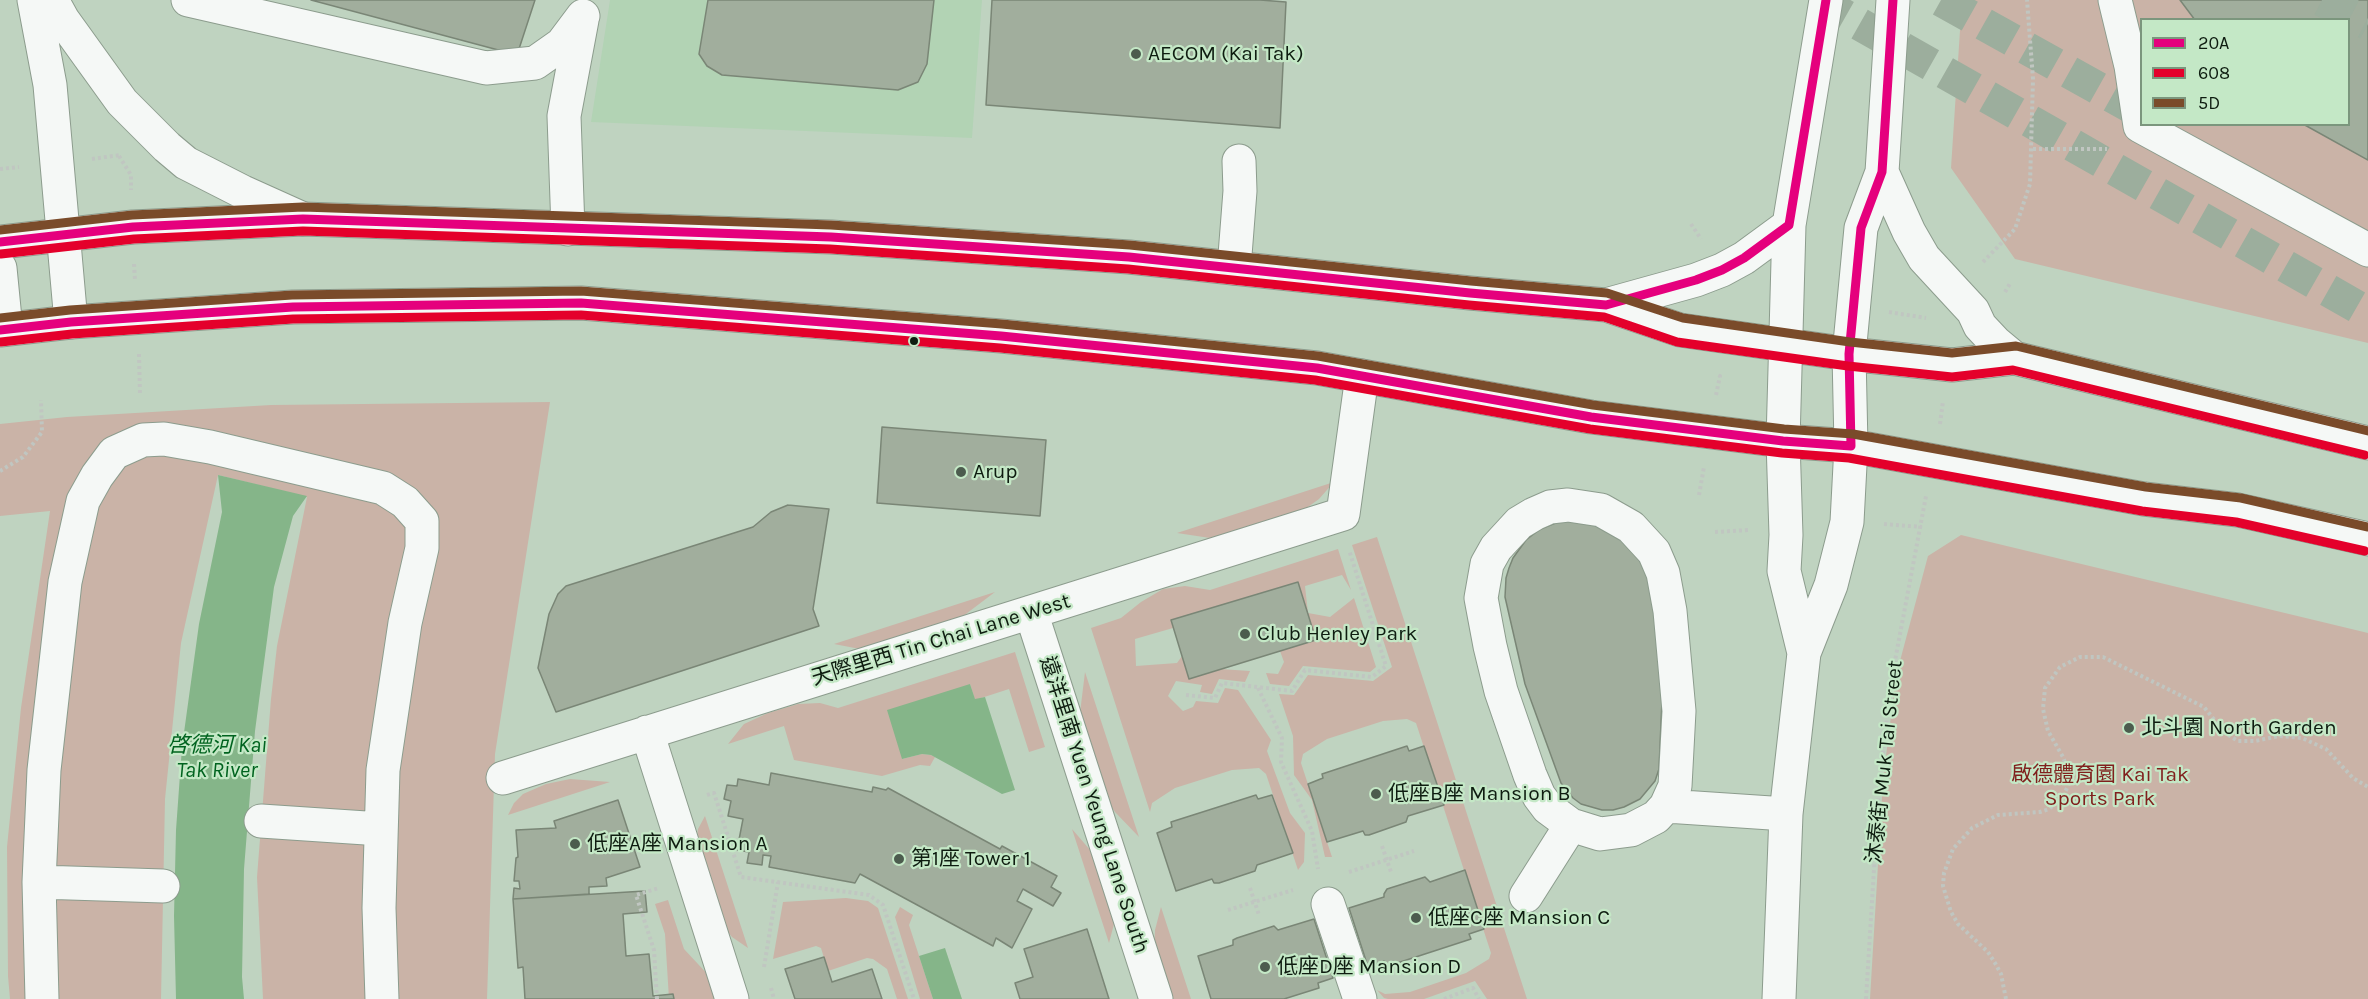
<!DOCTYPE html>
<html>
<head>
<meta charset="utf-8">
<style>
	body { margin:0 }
	#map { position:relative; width:2368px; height:999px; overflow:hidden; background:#bfd3c0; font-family:Karla,sans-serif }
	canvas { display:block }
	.legend { position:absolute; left:2140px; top:18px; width:210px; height:108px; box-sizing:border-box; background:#c4e8c6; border:2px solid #7b967d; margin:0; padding:8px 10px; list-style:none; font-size:18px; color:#0e1c10 }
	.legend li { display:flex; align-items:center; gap:12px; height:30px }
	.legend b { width:30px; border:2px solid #7b967d }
</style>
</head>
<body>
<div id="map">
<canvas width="2368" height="999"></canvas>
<ul class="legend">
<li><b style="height:8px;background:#e5007d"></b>20A</li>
<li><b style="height:8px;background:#e4002b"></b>608</li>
<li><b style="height:8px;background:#7a4b2a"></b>5D</li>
</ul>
</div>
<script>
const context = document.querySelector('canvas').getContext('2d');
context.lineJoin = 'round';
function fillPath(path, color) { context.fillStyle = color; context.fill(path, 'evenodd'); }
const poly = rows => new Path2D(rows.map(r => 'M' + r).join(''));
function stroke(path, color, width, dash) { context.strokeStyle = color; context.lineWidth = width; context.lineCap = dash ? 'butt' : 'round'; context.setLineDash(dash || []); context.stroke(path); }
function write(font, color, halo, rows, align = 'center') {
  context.font = font + ' Karla,"Noto Sans TC",sans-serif'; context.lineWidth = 4.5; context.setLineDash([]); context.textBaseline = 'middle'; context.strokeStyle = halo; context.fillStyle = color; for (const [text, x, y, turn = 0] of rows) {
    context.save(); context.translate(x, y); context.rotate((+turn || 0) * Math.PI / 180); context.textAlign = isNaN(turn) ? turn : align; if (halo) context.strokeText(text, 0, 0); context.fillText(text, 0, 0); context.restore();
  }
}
const built = poly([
	[610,0,982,0,972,138,591,122]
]);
const green = poly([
	[1962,0,2368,0,2368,343,2015,259,1951,168],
	[2142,20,2348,20,2348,124,2142,124],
	[550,402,495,754,487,999,263,999,257,877,271,699,277,646,307,497,218,475,181,643,165,799,161,999,10,999,8,976,7,847,21,708,50,511,0,516,0,424,67,417,271,405],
	[1334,482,1319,499,1294,517,1235,535,1210,538,1177,533],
	[1961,535,2368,633,2368,999,1870,999,1883,780,1896,676,1928,556],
	[1377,537,1527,999,1487,999,1475,981,1424,999,1388,999,1384,998,1377,990,1385,994,1410,992,1466,973,1489,959,1491,953,1416,723,1407,719,1383,721,1327,739,1303,754,1301,763,1332,857,1325,857,1312,800,1294,775,1293,736,1279,694,1294,695,1308,675,1373,681,1392,667,1352,545],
	[1338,549,1351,590,1342,575,1305,586,1308,613,1330,617,1354,598,1376,667,1370,672,1303,666,1289,686,1270,684,1266,673,1278,674,1284,662,1280,651,1316,640,1298,582,1171,620,1173,628,1135,639,1136,666,1177,663,1182,656,1189,679,1220,669,1250,671,1245,682,1219,679,1212,694,1200,692,1202,685,1176,681,1168,696,1183,711,1193,707,1196,701,1218,703,1225,688,1238,690,1271,740,1267,751,1290,813,1305,833,1304,862,1298,870,1266,774,1259,768,1232,770,1175,788,1152,803,1150,812,1091,628,1121,618,1141,602,1163,589,1185,586,1210,590],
	[995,592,954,623,860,649,834,644],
	[1015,652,1045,747,1029,752,1009,689,975,700,970,684,902,759,922,754,931,755,935,757,930,766,920,765,882,776,794,760,784,726,728,744,744,724,768,713,798,704,820,703,838,708],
	[1085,672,1139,837,1115,812,1096,784,1080,713],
	[570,779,610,782,508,815,514,803,523,794,546,784],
	[705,816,748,948,732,937,715,917,696,845,698,829],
	[1072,829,1097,858,1114,902,1114,924,1109,943],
	[846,898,868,901,878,908,908,999,897,999,887,969,873,959,867,958,828,971,821,948,816,946,773,959,783,902],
	[668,900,684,949,712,979,723,999,669,999,665,934,655,904],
	[900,907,913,915,909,925,933,999,920,999,895,917],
	[1161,907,1191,999,1167,999,1154,956,1155,930]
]);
const water = poly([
	[218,475,307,496,293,516,274,587,255,731,244,869,242,977,244,999,176,999,174,916,176,830,182,747,199,624,222,512],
	[970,684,975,699,985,697,1015,790,1002,794,931,755,922,754,902,759,887,710],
	[945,948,962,999,933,999,919,956]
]);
const building = poly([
	[311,0,535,0,517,55,311,0],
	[708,0,934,0,927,64,918,82,898,90,722,75,707,66,699,54,708,0],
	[992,0,1260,0,1286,2,1280,128,986,105,992,0],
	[2180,0,2368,0,2368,160,2303,124,2348,124,2348,20,2195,20,2180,0],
	[882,427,1046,440,1040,516,877,503,882,427],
	[788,505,829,509,813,609,819,626,556,712,538,668,549,614,558,594,566,586,753,527,771,512,788,505],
	[1582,519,1629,541,1647,570,1654,605,1662,701,1659,769,1655,781,1640,799,1624,807,1613,810,1602,810,1581,804,1573,798,1561,783,1525,684,1505,597,1506,578,1509,568,1513,558,1526,540,1540,529,1558,522,1582,519],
	[1298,582,1316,640,1189,679,1171,620,1298,582],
	[1407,746,1409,751,1424,746,1444,805,1408,816,1406,822,1369,835,1365,835,1363,831,1327,842,1308,784,1323,778,1322,774,1407,746],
	[771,773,872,792,873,787,886,790,888,788,1000,849,1002,846,1057,876,1051,887,1061,893,1053,906,1023,889,1017,901,1032,909,1012,948,996,938,993,946,860,874,855,883,769,867,771,856,763,855,762,865,747,863,749,852,737,850,743,819,728,816,731,801,724,799,727,785,737,786,738,779,769,785,771,773],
	[1256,795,1258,799,1272,795,1293,853,1257,865,1255,871,1219,883,1214,883,1212,879,1176,891,1157,833,1172,827,1171,822,1256,795],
	[618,800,640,867,606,878,607,886,589,887,589,894,513,899,514,888,520,889,519,881,514,881,516,858,518,857,516,830,556,828,554,821,618,800],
	[1465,870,1484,929,1469,934,1471,939,1385,967,1384,961,1368,967,1349,908,1384,897,1384,894,1387,889,1425,877,1430,882,1465,870],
	[645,891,647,912,623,914,626,956,649,954,653,996,673,994,674,999,525,999,523,967,518,968,513,899,645,891],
	[1314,919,1333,978,1318,983,1319,988,1284,999,1211,999,1198,956,1233,945,1233,940,1237,938,1274,926,1278,930,1314,919],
	[1087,929,1109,999,1020,999,1015,983,1033,977,1024,949,1087,929],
	[824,957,832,982,872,969,882,999,795,999,785,969,824,957]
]);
const minorTunnel = poly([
	[2322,0,2368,24]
]);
const highwayTunnel = poly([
	[1817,0,2368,313],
	[1941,0,2142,113]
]);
const path = poly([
	[2033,149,2107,149],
	[119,156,131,175,131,190],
	[92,159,120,155],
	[0,169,19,167],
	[1691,224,1701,239],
	[1983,262,2015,229,2030,184,2033,79,2027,0],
	[134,264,135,280],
	[2005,292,2011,282],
	[1889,312,1926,318],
	[139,354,140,395],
	[1716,395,1720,376,1716,375],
	[1940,424,1943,401],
	[0,471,23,457,42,432,41,400],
	[1699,495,1704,467],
	[1884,524,1922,527],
	[1715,532,1749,530],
	[1258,688,1282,738,1281,762,1312,831,1318,869],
	[1186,695,1215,698,1222,683,1292,691,1305,670,1372,677,1386,666,1349,550],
	[707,795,714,793,741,877,862,894,869,895,883,905,914,999],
	[1382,846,1391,872],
	[1349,872,1414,851],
	[1250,888,1259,915],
	[1228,910,1293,890],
	[764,967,778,882],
	[771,988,774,999],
	[657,999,654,950,636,895,659,888],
	[1444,999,1473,988,1479,999],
	[1866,999,1879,788,1891,682,1926,496],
	[2006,999,2001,974,1995,963,1988,952,1958,924,1951,912,1943,886,1944,873,1953,849,1972,828,1998,815,2040,812,2049,809,2062,798,2069,784,2068,771,2063,757,2048,731,2043,709,2045,688,2060,667,2080,657,2103,657,2204,707,2225,733,2238,741,2255,741,2279,736,2302,738,2326,749,2353,778,2368,787]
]);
const minor = poly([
	[188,0,486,68,535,63,562,44,583,16],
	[2115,0,2131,66,2140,126,2368,250],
	[568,229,564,116,582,20],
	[1234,268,1240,191,1239,161],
	[1783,441,1786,535,1784,571,1804,653],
	[1031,612,1156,999],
	[647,732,732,999],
	[503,778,1343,514,1362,376],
	[1666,806,1656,817,1631,830,1600,834,1571,825,1548,808,1539,796,1530,775,1501,691,1490,646,1481,598,1487,564,1496,548,1519,523,1534,514,1550,507,1568,505,1601,510,1631,527,1654,552,1663,573,1670,611,1679,711,1675,786,1666,806,1786,814],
	[261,821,381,829],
	[39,882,163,886],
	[1526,896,1571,825],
	[1328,904,1360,999],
	[42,999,39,882,44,770,65,582,83,501,97,476,114,453,143,440,164,439,210,447,383,488,405,502,422,521,422,548,405,623,383,770,379,908,382,999],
	[1779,999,1786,814,1804,653,1831,585,1847,522,1851,446]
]);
const major = poly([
	[1882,172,1909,232,1924,258,1973,311,1980,326,1996,343,2014,358],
	[0,242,133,227,303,219,831,237,1129,257,1470,293,1606,305,1680,330,1849,354,1952,365,2014,358,2368,443],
	[1606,305,1696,280,1722,270,1744,258,1789,225],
	[0,330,71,322,293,307,581,303,1001,336,1317,368,1591,417,1783,441,1851,446,2144,499,2238,510,2368,539],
	[1783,441,1789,225,1826,0],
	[1851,446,1849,354,1861,228,1882,172,1893,0]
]);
const highway = poly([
	[34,0,50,85,71,322],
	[52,0,63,20,122,102,167,147,186,163,243,192,303,219],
	[0,268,6,329]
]);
const bus1 = poly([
	[1789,225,1826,0],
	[0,242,133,227,303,219,831,237,1129,257,1470,293,1606,305,1696,280,1722,270,1744,258,1789,225],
	[0,330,71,322,293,307,581,303,1001,336,1317,368,1591,417,1783,441,1851,446],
	[1851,446,1849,354,1861,228,1882,172,1893,0]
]);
const bus2 = poly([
	[1,254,134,239,303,231,830,249,1128,269,1469,305,1604,317,1677,342,1848,366,1952,377,2013,370,2365,455],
	[1,342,72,334,293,319,581,315,1000,348,1315,380,1590,429,1782,453,1849,458,2142,511,2236,522,2365,551]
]);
const bus3 = poly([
	[0,230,132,215,303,207,831,225,1130,245,1471,281,1607,293,1683,318,1850,342,1952,353,2016,346,2368,431],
	[0,318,70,310,292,295,581,291,1002,324,1318,356,1593,405,1784,429,1853,434,2146,487,2241,498,2368,527]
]);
const markers = [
	[1136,54,6,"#4c5c4e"],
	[914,341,5,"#0e1c10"],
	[961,472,6,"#4c5c4e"],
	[1245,634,6,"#4c5c4e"],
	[2129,728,6,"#4c5c4e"],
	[1376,794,6,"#4c5c4e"],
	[575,844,6,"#4c5c4e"],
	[899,859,6,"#4c5c4e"],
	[1416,918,6,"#4c5c4e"],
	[1265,967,6,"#4c5c4e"]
];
const poiNames = [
	["AECOM (Kai Tak)",1148,54],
	["Arup",973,472],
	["Club Henley Park",1257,634],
	["北斗園 North Garden",2141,728],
	["低座B座 Mansion B",1388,794],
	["低座A座 Mansion A",587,844],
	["第1座 Tower 1",911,859],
	["低座C座 Mansion C",1428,918],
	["低座D座 Mansion D",1277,967]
];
const streetNames = [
	["天際里西 Tin Chai Lane West",941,640,-17],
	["沐泰街 Muk Tai Street",1885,762,-84],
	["遠洋里南 Yuen Yeung Lane South",1094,805,72]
];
const parkNames = [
	["啟德體育園 Kai Tak",2100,775],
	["Sports Park",2100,799]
];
const waterNames = [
	["啓德河 Kai",217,746],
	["Tak River",217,771]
];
fillPath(built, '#b2d3b4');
fillPath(green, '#cab3a7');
fillPath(water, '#85b589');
fillPath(building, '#a1ae9d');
stroke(building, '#7a8676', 1.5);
stroke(minorTunnel, '#9cae9d', 33, [33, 16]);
stroke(highwayTunnel, '#9cae9d', 33, [33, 16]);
stroke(minor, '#8c9c8d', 35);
stroke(major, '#8c9c8d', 35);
stroke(highway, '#8c9c8d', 35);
stroke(path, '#c0c6c1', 4, [3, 3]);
stroke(minor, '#f5f8f6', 33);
stroke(major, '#f5f8f6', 33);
stroke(highway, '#f5f8f6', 33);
stroke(bus1, '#e5007d', 9);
stroke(bus2, '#e4002b', 9);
stroke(bus3, '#7a4b2a', 9);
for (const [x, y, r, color] of markers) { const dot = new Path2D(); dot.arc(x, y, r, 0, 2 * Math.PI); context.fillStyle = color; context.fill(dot); stroke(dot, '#c4e8c6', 2); }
write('21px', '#0e1c10', '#c4e8c6', poiNames, 'left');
write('21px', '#0e1c10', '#c4e8c6', streetNames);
write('21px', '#80201d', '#c4e8c6', parkNames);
write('italic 22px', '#00631f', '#c4e8c6', waterNames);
</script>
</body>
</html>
